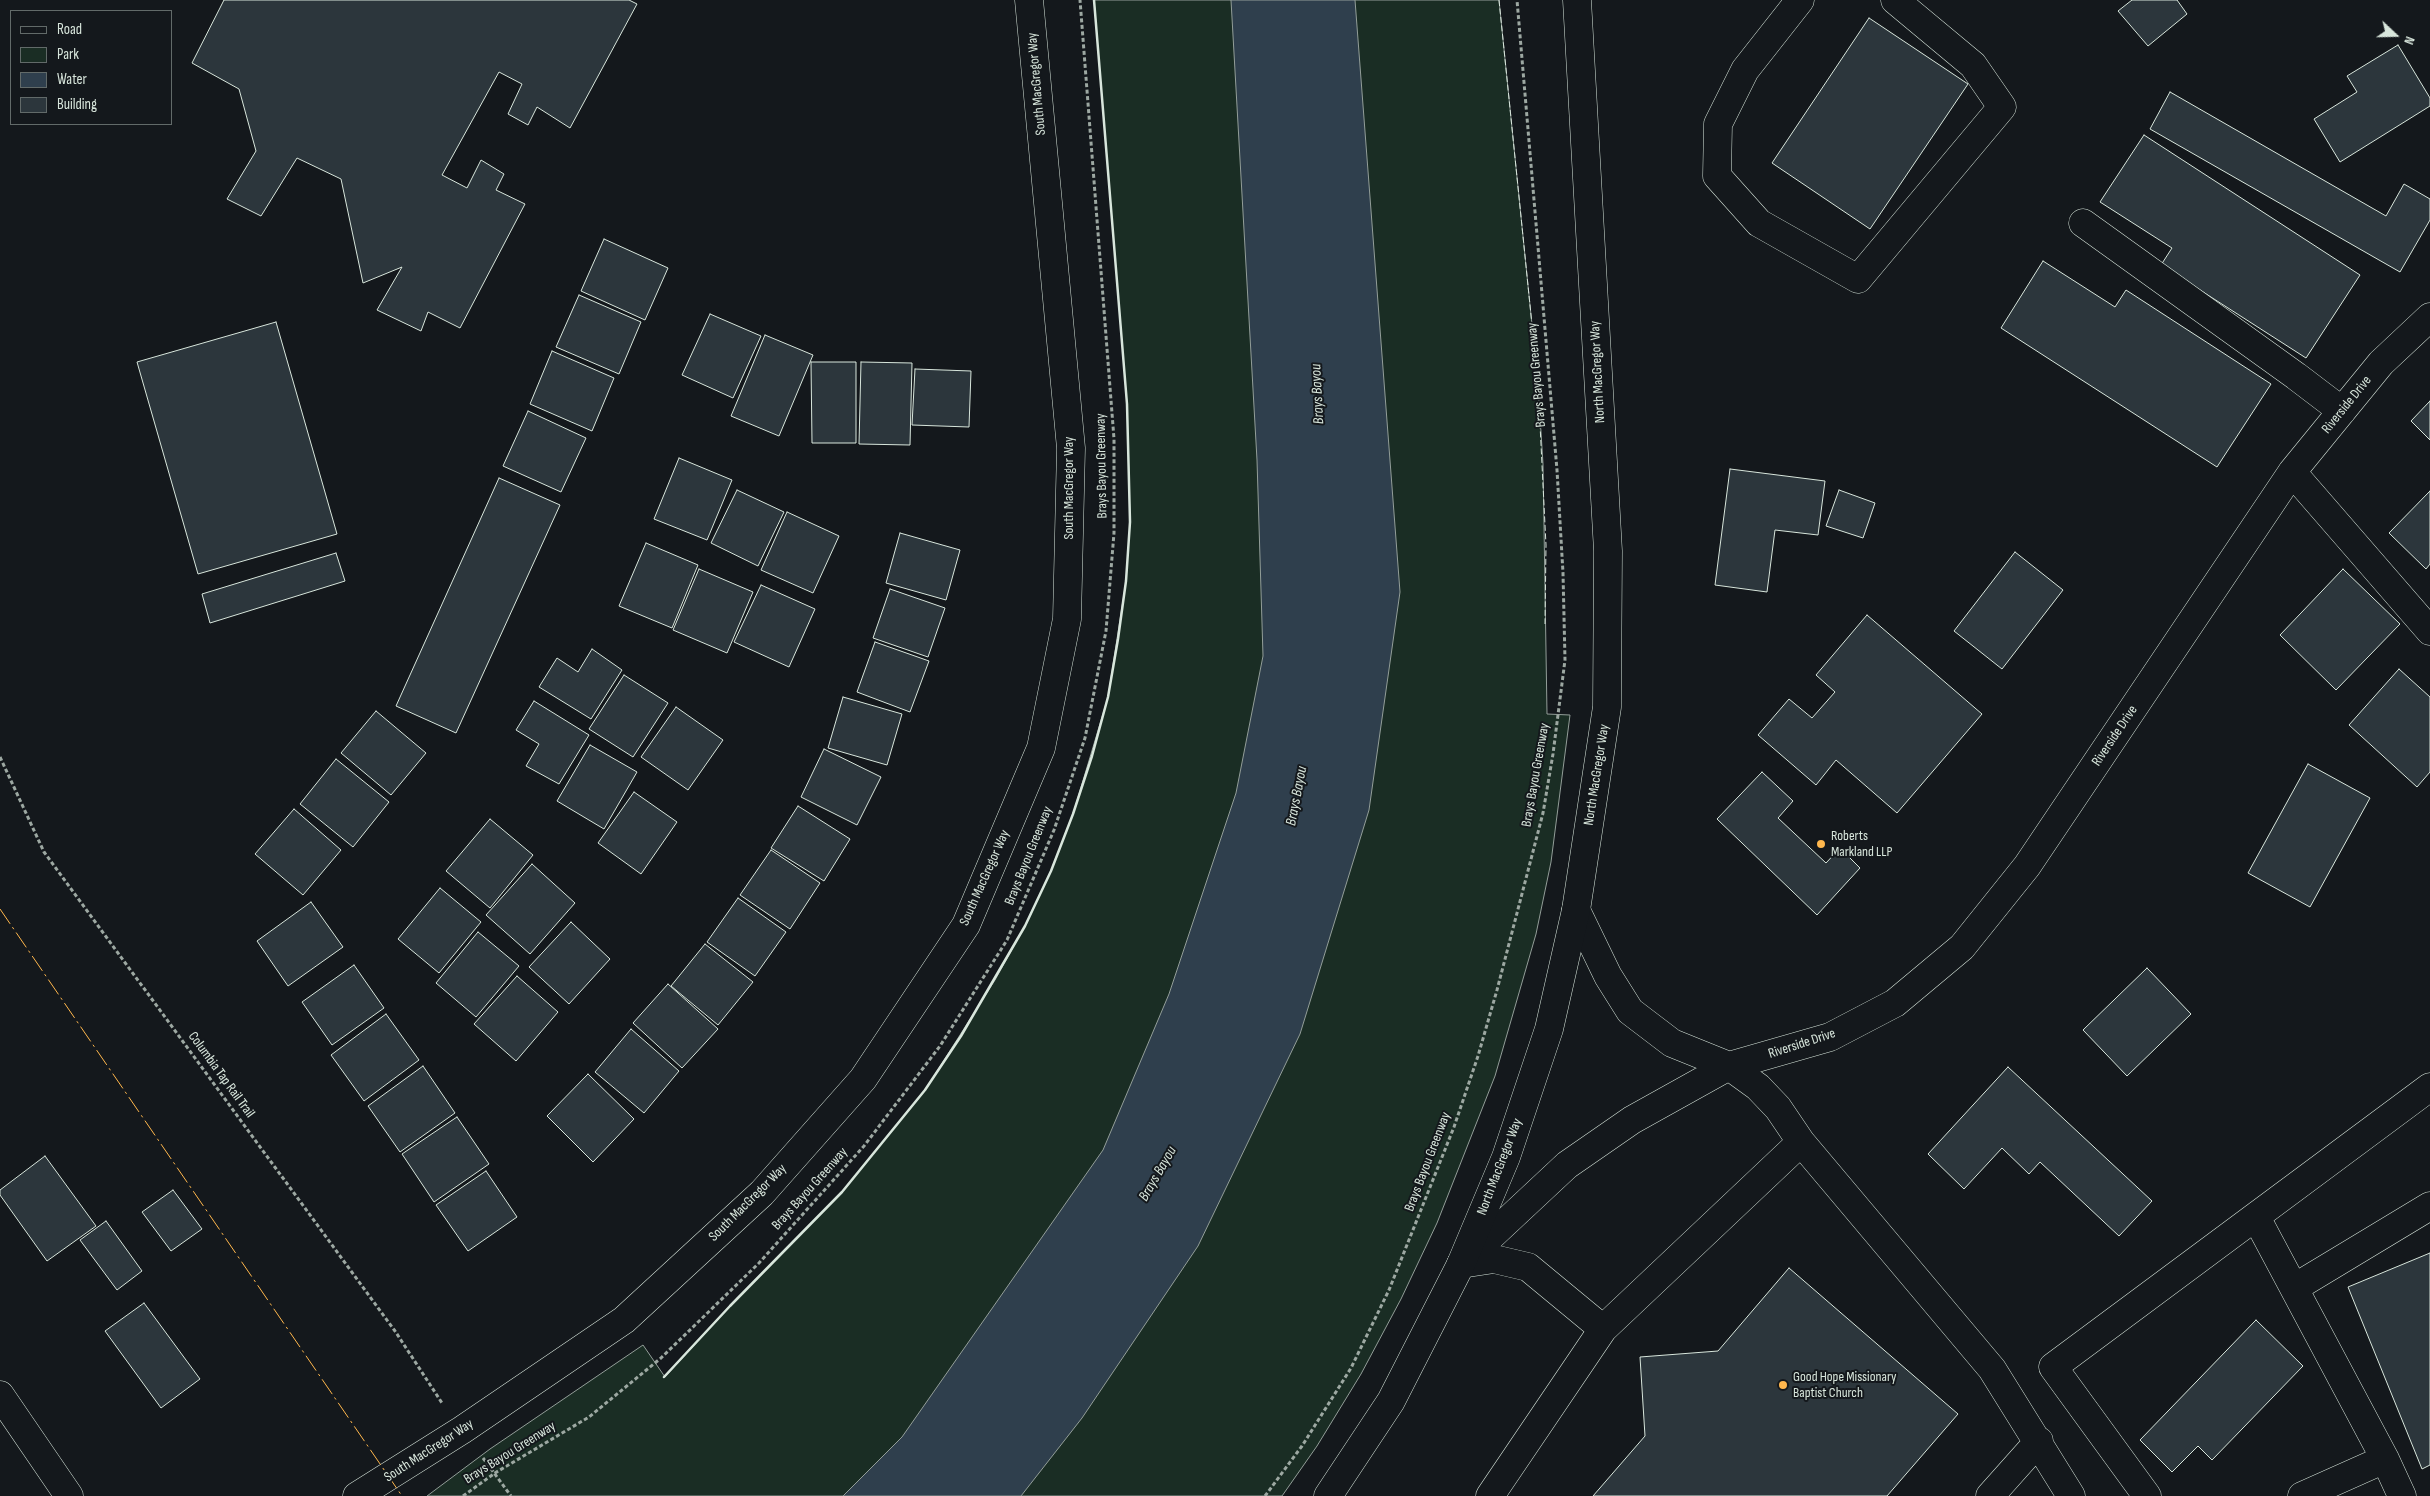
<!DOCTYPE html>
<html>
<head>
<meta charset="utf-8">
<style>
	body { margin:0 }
	#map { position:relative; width:2430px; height:1496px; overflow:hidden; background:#14181c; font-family:"Sofia Sans Condensed",sans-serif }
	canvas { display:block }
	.legend { position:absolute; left:10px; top:10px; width:162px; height:115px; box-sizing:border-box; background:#14181c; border:1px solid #626a69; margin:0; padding:6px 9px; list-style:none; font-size:15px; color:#d8e6dc }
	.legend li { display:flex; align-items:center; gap:10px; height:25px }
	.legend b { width:25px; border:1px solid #626a69 }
	.north { position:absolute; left:2370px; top:10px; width:50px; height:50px; -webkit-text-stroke:4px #14181c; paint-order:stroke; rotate:111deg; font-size:14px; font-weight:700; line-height:20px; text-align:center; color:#d8e6dc }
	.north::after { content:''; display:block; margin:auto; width:18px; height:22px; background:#d8e6dc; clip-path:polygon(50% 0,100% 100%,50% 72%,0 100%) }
</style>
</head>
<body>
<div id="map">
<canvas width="2430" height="1496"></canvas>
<ul class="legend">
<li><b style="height:6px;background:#14181c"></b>Road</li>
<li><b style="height:14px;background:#1a2d24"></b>Park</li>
<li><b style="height:14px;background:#2f3f4d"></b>Water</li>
<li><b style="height:14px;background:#2c363c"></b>Building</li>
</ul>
<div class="north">N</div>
</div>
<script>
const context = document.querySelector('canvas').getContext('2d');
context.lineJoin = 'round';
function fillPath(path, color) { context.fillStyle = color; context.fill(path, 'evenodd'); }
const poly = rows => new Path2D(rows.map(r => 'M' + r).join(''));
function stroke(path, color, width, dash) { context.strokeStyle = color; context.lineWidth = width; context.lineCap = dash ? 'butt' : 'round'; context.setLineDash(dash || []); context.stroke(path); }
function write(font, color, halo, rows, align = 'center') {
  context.font = font + ' "Sofia Sans Condensed",sans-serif'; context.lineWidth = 4; context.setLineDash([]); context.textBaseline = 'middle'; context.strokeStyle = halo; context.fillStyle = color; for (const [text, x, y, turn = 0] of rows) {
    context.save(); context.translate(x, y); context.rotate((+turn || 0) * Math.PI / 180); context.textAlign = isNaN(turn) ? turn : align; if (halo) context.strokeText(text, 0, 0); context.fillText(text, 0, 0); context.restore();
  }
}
const green = poly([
	[1094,0,1499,0,1538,384,1543,464,1547,714,1570,715,1551,862,1536,934,1495,1076,1437,1223,1401,1299,1361,1374,1317,1446,1282,1496,427,1496,490,1449,643,1345,665,1377,730,1306,842,1192,925,1090,995,980,1025,926,1051,871,1073,814,1108,697,1126,581,1130,522,1127,404,1094,0]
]);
const water = poly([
	[1231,0,1355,0,1400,592,1369,810,1300,1034,1198,1246,1082,1418,1021,1496,843,1496,902,1437,1103,1150,1169,994,1236,793,1263,656,1257,460,1231,0]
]);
const building = poly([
	[224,0,629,0,637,4,570,128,537,107,528,125,508,114,522,84,499,72,442,175,467,188,481,160,504,174,496,190,525,204,460,328,428,312,421,331,377,310,402,267,363,283,341,179,297,158,261,216,227,199,256,151,239,89,192,63,224,0],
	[2132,0,2177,0,2187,14,2148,46,2118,11,2132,0],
	[1869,18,1968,84,1870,229,1772,163,1869,18],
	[2398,45,2430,98,2430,106,2340,162,2314,119,2357,92,2347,76,2398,45],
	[2170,92,2386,216,2404,184,2430,199,2430,220,2400,272,2150,129,2170,92],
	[2144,135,2360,275,2306,358,2161,265,2172,248,2100,202,2144,135],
	[604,239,668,268,645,320,581,291,604,239],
	[2043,261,2115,307,2126,290,2271,384,2217,467,2001,328,2043,261],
	[579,295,641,322,619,374,556,347,579,295],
	[710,314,761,336,733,398,682,375,710,314],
	[276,322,337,534,198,574,137,362,276,322],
	[765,335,813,355,779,436,731,416,765,335],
	[552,351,614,378,592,431,530,404,552,351],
	[811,362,856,362,856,443,812,443,811,362],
	[861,362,912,363,910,445,859,444,861,362],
	[915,369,971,371,969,427,912,425,915,369],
	[2430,401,2430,440,2411,421,2430,401],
	[528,411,586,438,561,492,503,466,528,411],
	[679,458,732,480,707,540,654,519,679,458],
	[1730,469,1825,481,1818,535,1775,530,1767,592,1715,585,1730,469],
	[499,478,560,505,456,733,396,706,499,478],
	[737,490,784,512,758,566,711,543,737,490],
	[1839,490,1875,503,1863,538,1826,526,1839,490],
	[2430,491,2430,564,2426,569,2389,533,2430,491],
	[787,512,839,536,813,593,761,570,787,512],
	[900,533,960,550,946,600,886,583,900,533],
	[646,543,698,565,672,628,619,606,646,543],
	[2015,552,2063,590,2002,669,1954,631,2015,552],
	[336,553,345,581,210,623,202,594,336,553],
	[699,569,753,592,727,653,673,630,699,569],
	[2343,569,2400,624,2336,690,2280,635,2343,569],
	[761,585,815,609,789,667,734,642,761,585],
	[890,589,945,608,928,657,873,638,890,589],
	[1867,615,1982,714,1897,813,1836,760,1816,785,1758,735,1789,699,1812,718,1835,692,1816,675,1867,615],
	[875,642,929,661,910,712,857,692,875,642],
	[592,649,622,670,591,719,539,687,557,658,578,672,592,649],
	[2399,669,2430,697,2430,772,2417,787,2349,725,2399,669],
	[624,675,668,703,633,757,589,729,624,675],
	[843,697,902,714,887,765,828,748,843,697],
	[534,701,589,735,559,784,526,766,539,744,516,730,534,701],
	[676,707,723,740,688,790,641,757,676,707],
	[376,711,426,753,391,795,341,753,376,711],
	[590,745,637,772,604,829,557,801,590,745],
	[824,749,881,777,857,825,801,797,824,749],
	[336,759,389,802,353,847,300,804,336,759],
	[2308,764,2370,798,2310,907,2248,873,2308,764],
	[1762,772,1793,801,1778,818,1826,863,1840,848,1860,868,1817,915,1717,819,1762,772],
	[634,792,677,822,641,874,598,843,634,792],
	[798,806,850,839,824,881,771,848,798,806],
	[294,809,341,850,303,895,255,854,294,809],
	[490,819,533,855,490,908,446,871,490,819],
	[771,850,820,883,790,929,740,895,771,850],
	[532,864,575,903,530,954,486,915,532,864],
	[440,888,481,922,439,973,398,939,440,888],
	[738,898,786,932,755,976,707,942,738,898],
	[311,902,343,947,288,986,257,941,311,902],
	[571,922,610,959,569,1004,529,967,571,922],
	[478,932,519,966,476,1017,436,983,478,932],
	[705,944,753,982,718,1025,671,986,705,944],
	[354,965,384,1008,332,1045,302,1002,354,965],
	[2147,968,2191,1014,2127,1076,2083,1030,2147,968],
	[517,976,558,1012,516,1061,474,1024,517,976],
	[668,984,718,1029,682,1068,633,1023,668,984],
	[386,1014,419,1060,364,1101,331,1055,386,1014],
	[631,1029,679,1071,644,1113,595,1072,631,1029],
	[423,1066,455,1113,400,1152,368,1106,423,1066],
	[2008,1067,2152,1201,2119,1236,2040,1162,2029,1174,2002,1148,1964,1189,1928,1154,2008,1067],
	[588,1074,634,1119,593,1162,547,1116,588,1074],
	[457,1117,489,1164,434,1202,402,1154,457,1117],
	[45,1156,96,1226,47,1261,0,1195,0,1190,45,1156],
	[486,1171,517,1217,468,1251,436,1205,486,1171],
	[173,1190,202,1229,171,1251,142,1212,173,1190],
	[106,1221,142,1271,117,1290,80,1240,106,1221],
	[2430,1253,2430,1465,2422,1469,2348,1287,2430,1253],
	[1789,1268,1958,1414,1887,1496,1593,1496,1645,1436,1640,1357,1718,1351,1789,1268],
	[144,1303,200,1379,161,1408,105,1331,144,1303],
	[2256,1320,2303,1366,2212,1460,2198,1446,2172,1472,2140,1440,2256,1320]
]);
const path = poly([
	[0,757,44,852,395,1331,442,1403],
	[483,1458,511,1496],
	[463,1496,495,1473,589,1417,661,1358,759,1263,864,1146,940,1046,1007,940,1054,830,1085,738,1106,631,1114,533,1114,439,1080,0],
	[1265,1496,1302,1446,1351,1368,1389,1290,1454,1127,1478,1056,1497,990,1543,813,1553,754,1565,660,1563,573,1557,470,1517,0]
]);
const minor = poly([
	[1800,0,1745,70,1718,124,1717,176,1759,223,1858,279,2002,107,1973,65,1895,0],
	[2083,223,2296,376,2342,411],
	[2292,472,2430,631],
	[1576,910,1608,976,1630,1011,1672,1043,1729,1066,1758,1087,1778,1108,1801,1142,1603,1329],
	[1801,1142,1992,1369,2071,1496],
	[2256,1217,2385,1459,2402,1496],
	[1461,1264,1567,1165,1632,1120,1729,1066,1830,1037,1895,1003,1962,947,2027,866,2292,472,2381,363,2430,317],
	[1461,1264,1494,1259,1528,1267,1603,1329,1490,1496],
	[2294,1288,2430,1206],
	[0,1395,69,1496],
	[1990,1496,2039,1441],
	[2147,1496,2053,1367,2430,1087],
	[2302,1496,2385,1459]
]);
const major = poly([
	[357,1496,462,1430,624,1320,762,1193,863,1079,966,925,1041,748,1067,619,1071,448,1029,0],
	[1328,1496,1391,1401,1461,1264,1506,1157,1549,1029,1576,910,1607,707,1608,551,1577,0]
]);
const fence = poly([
	[1499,0,1538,384,1546,545,1545,624]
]);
const wall = poly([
	[664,1377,730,1306,842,1192,925,1090,961,1036,1025,926,1051,871,1073,814,1092,756,1108,697,1118,639,1126,581,1130,522,1127,404,1094,0]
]);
const power = poly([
	[0,909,402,1496]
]);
const markers = [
	[1821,844,5,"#ffb74d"],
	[1783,1385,5,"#ffb74d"]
];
const streetNames = [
	["South MacGregor Way",1037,84,-95],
	["North MacGregor Way",1598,372,-93],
	["Brays Bayou Greenway",1537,375,-95],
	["Riverside Drive",2347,405,-51],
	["Brays Bayou Greenway",1102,466,-91],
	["South MacGregor Way",1069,488,-90],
	["Riverside Drive",2115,736,-56],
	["Brays Bayou Greenway",1536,775,-80],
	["North MacGregor Way",1597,775,-81],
	["Brays Bayou Greenway",1029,856,-68],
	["South MacGregor Way",985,878,-66],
	["Riverside Drive",1802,1044,-18],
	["Columbia Tap Rail Trail",221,1075,54],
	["Brays Bayou Greenway",1428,1162,-69],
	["North MacGregor Way",1500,1167,-69],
	["Brays Bayou Greenway",810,1189,-48],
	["South MacGregor Way",748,1203,-45],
	["South MacGregor Way",429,1451,-33],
	["Brays Bayou Greenway",510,1453,-32]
];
const poiNames = [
	["Roberts",1831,836],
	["Markland LLP",1831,852],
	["Good Hope Missionary",1793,1377],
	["Baptist Church",1793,1393]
];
const waterNames = [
	["Brays Bayou",1318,394,-93],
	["Brays Bayou",1297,796,-79],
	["Brays Bayou",1158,1174,-60]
];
fillPath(green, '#1a2d24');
stroke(green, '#939e99', 1);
fillPath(water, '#2f3f4d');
stroke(water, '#939e99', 1);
fillPath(building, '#2c363c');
stroke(building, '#d8e6dc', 1);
stroke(minor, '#d8e6dc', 29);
stroke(major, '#d8e6dc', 29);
stroke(path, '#9da8a2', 3, [4, 2.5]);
stroke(minor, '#14181c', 28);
stroke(major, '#14181c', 28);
stroke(fence, '#d8e6dc', 1, [6, 2.5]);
stroke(wall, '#d8e6dc', 2.5);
stroke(power, '#ffb74d', 1, [18, 4, 2.5, 4]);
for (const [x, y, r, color] of markers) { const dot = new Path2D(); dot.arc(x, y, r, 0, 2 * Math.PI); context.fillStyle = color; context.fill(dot); stroke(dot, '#14181c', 2); }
write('14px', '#d8e6dc', '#14181c', streetNames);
write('14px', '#d8e6dc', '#14181c', poiNames, 'left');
write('italic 15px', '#d8e6dc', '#14181c', waterNames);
</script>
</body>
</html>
